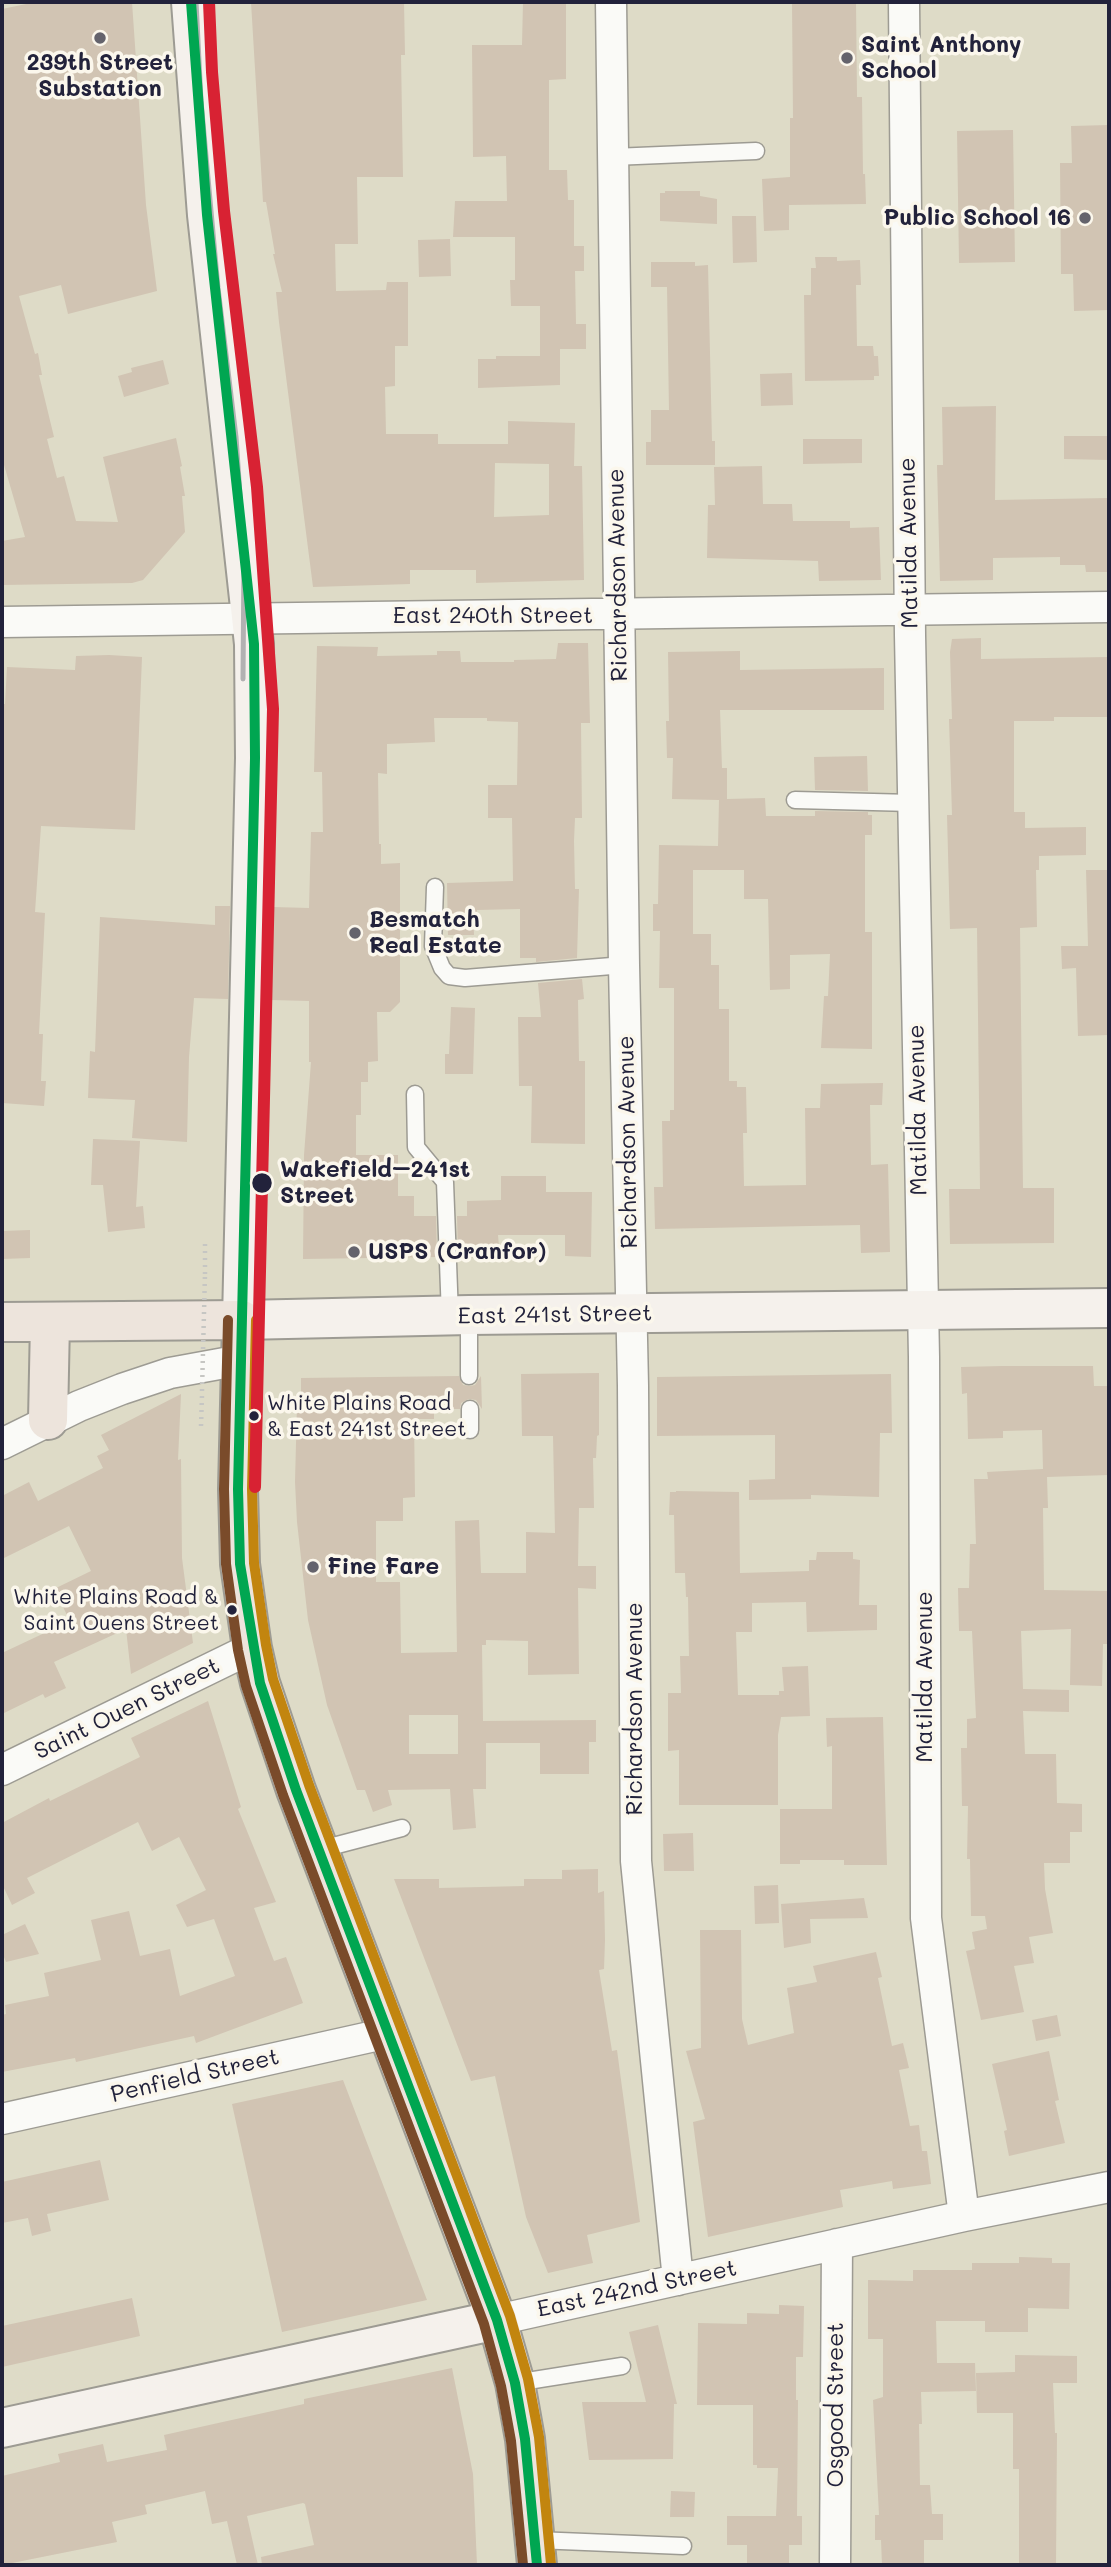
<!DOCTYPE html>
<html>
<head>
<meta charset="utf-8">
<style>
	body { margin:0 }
	#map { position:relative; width:1111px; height:2567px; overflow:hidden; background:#dedbc7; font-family:Mali,sans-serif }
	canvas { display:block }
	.frame { position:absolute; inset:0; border:4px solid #22223b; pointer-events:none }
</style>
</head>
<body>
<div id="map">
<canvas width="1111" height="2567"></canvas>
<div class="frame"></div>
</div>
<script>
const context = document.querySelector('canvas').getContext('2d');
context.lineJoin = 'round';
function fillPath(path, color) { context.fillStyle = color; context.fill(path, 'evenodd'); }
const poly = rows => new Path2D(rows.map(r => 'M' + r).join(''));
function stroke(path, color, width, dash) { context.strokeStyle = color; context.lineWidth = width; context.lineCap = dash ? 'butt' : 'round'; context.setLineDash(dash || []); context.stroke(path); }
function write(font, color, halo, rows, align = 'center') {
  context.font = font + ' Mali,sans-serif'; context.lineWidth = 7; context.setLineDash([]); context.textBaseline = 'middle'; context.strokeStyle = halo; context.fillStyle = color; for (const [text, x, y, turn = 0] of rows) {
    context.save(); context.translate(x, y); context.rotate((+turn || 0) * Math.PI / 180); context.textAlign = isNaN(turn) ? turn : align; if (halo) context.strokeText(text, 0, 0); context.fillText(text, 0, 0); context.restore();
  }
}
const building = poly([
	[36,2,132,2,146,205,157,291,68,314,61,285,19,296,35,354,38,353,42,375,39,375,54,437,47,439,57,478,64,476,76,521,118,522,103,457,176,438,182,466,180,467,185,496,182,496,185,532,143,580,132,583,2,585,2,541,25,537,2,458,2,9],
	[251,2,404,2,405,55,401,55,403,177,357,177,358,244,335,244,336,291,386,290,387,282,408,282,408,346,395,346,395,386,385,387,386,434,438,434,438,444,508,444,508,421,575,423,574,466,582,466,584,580,476,583,476,570,410,570,410,584,313,587,279,322,276,292,282,292,273,254,275,254,266,202,263,202],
	[495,463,549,464,549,515,494,517],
	[523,2,566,2,566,79,549,80,549,170,567,170,568,200,574,200,574,246,584,246,584,271,575,271,576,324,586,324,586,349,560,349,560,385,478,388,478,359,496,359,496,356,540,356,540,306,511,306,510,280,515,280,515,237,453,237,455,201,507,201,506,156,473,157,472,45,522,45],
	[792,2,856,2,857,97,862,97,863,174,865,174,866,204,789,205,789,230,764,231,762,179,790,177,790,118,793,118],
	[1109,125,1109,310,1074,311,1073,274,1061,274,1060,163,1072,163,1071,126],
	[1013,130,1015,262,959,263,957,131],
	[665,191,700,191,700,196,717,199,717,224,660,221,660,193,665,193],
	[732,216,756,216,757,262,733,263],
	[450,239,451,276,419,277,418,240],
	[815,257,837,257,837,261,860,260,861,285,856,285,857,346,873,346,874,356,878,356,879,376,874,376,874,380,805,381,804,295,811,295,811,268,816,268],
	[651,262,695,262,695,266,708,265,712,441,715,441,715,465,646,465,646,442,651,442,651,410,669,410,667,287,651,287],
	[163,360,169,384,124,397,118,376,132,372,131,368],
	[792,373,793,405,761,406,760,374],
	[996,406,995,500,1108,498,1109,572,1086,572,1085,565,1060,565,1060,557,993,558,993,580,940,581,937,465,943,465,942,407],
	[1064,436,1109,436,1109,460,1064,459],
	[803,439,862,439,862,463,803,464],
	[762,466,763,504,792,504,793,521,850,521,850,528,879,527,881,580,819,581,818,561,707,558,708,505,715,505,714,467],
	[981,638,981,659,1109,657,1109,717,1054,717,1054,721,1014,721,1014,812,1025,812,1025,828,1086,827,1086,855,1039,856,1039,870,1036,870,1037,927,1020,928,1023,1188,1054,1188,1054,1243,950,1244,949,1189,980,1189,977,928,950,929,947,815,952,815,949,719,952,719,950,652,952,639],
	[558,643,588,643,590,723,581,723,582,818,575,818,574,841,575,889,579,889,577,958,536,962,536,958,520,958,520,909,477,910,477,912,473,912,474,935,448,935,447,883,513,881,512,818,488,818,488,785,517,785,518,722,487,721,487,718,434,718,435,742,387,744,387,774,378,773,379,844,381,844,381,864,400,863,400,1002,390,1012,377,1012,378,1061,368,1062,368,1082,361,1082,361,1115,356,1115,356,1155,398,1155,398,1196,414,1196,414,1216,436,1216,437,1257,303,1259,304,1155,311,1062,309,1062,309,1001,271,1000,273,907,309,908,311,832,323,832,322,772,314,772,317,646,378,647,377,656,437,655,437,651,460,651,461,662,514,662,514,660,556,659],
	[740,651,740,670,884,668,884,710,720,710,722,768,727,768,727,799,765,798,766,816,815,816,815,811,868,812,868,815,872,815,872,835,865,835,865,932,872,932,872,1049,821,1048,824,996,828,996,830,954,790,955,790,989,770,990,768,899,744,899,744,870,693,870,693,934,711,934,711,965,719,965,719,1009,729,1009,729,1081,737,1081,737,1087,746,1087,747,1133,743,1133,744,1186,806,1185,805,1108,820,1108,821,1084,883,1083,882,1105,870,1105,871,1165,888,1164,890,1252,861,1253,860,1225,655,1229,654,1187,663,1187,662,1121,670,1121,670,1110,674,1110,674,988,659,988,660,931,653,931,653,904,658,904,659,845,718,846,719,800,672,799,673,758,667,758,666,721,669,721,668,652],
	[109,655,142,657,135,830,41,826,35,912,45,913,39,1034,43,1034,41,1081,46,1081,44,1106,2,1103,2,704,5,704,7,667,75,670,76,656],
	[867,756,868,791,815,790,814,757],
	[1086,870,1109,870,1109,1035,1078,1036,1076,968,1062,969,1061,946,1088,946],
	[215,906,230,906,228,999,194,998,189,1057,187,1142,132,1138,135,1100,88,1098,90,1051,95,1052,100,917,215,925],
	[582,979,584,999,578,1000,579,1061,585,1061,585,1144,531,1143,532,1086,519,1086,518,1017,541,1017,538,983],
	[451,1007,475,1008,473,1074,445,1074,445,1054,449,1054],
	[93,1139,140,1141,136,1207,143,1206,145,1228,108,1232,103,1185,91,1185],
	[501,1176,546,1176,546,1192,592,1192,591,1257,565,1256,565,1235,498,1235,499,1247,496,1247,496,1252,494,1252,494,1258,458,1257,457,1216,467,1216,467,1201,501,1200],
	[30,1230,30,1258,2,1259,2,1231],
	[1002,1366,1093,1366,1094,1386,1109,1386,1109,1475,1047,1477,1048,1508,1043,1508,1044,1590,1109,1591,1109,1644,1103,1644,1102,1686,1070,1685,1071,1629,1021,1631,1023,1689,1069,1690,1069,1712,1023,1711,1025,1754,1056,1754,1057,1803,1082,1804,1082,1832,1070,1832,1070,1863,1044,1863,1045,1889,1053,1933,1029,1937,1034,1963,1014,1966,1024,2012,981,2020,966,1951,975,1949,972,1932,987,1929,985,1916,971,1916,970,1859,967,1859,968,1806,962,1806,961,1748,967,1748,967,1719,976,1718,972,1631,959,1631,958,1588,969,1588,970,1544,976,1544,974,1479,988,1479,987,1472,1043,1469,1042,1430,1003,1431,1003,1438,968,1439,967,1393,962,1394,961,1367],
	[599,1373,599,1435,597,1436,596,1458,593,1458,594,1508,579,1508,578,1566,596,1566,596,1589,578,1588,579,1674,528,1675,528,1641,486,1640,486,1645,482,1645,483,1721,596,1720,596,1742,589,1742,589,1774,540,1774,540,1743,486,1743,486,1789,473,1789,476,1828,453,1830,450,1789,388,1790,392,1805,373,1812,365,1790,357,1790,327,1705,308,1620,297,1522,295,1482,297,1405,301,1405,301,1378,459,1376,463,1385,470,1386,475,1385,481,1376,482,1409,476,1400,469,1399,461,1403,460,1409,434,1409,434,1419,414,1419,415,1497,403,1498,403,1521,376,1521,376,1582,400,1582,401,1653,457,1652,455,1521,479,1520,481,1573,526,1573,526,1532,555,1533,553,1436,522,1436,521,1374],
	[409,1715,458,1715,458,1754,409,1754],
	[891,1374,892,1433,880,1433,879,1497,811,1495,811,1499,749,1500,749,1480,775,1479,775,1435,657,1436,657,1377],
	[181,1394,178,1460,181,1459,182,1558,193,1643,131,1674,126,1629,54,1662,66,1688,45,1698,43,1694,2,1714,2,1653,70,1621,54,1589,91,1571,69,1526,2,1559,2,1496,29,1482,38,1501,103,1468,97,1456,109,1450,101,1435],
	[676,1491,739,1492,740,1573,809,1571,809,1560,816,1560,817,1552,853,1552,853,1559,860,1560,859,1605,877,1605,877,1630,807,1632,806,1602,752,1603,752,1632,736,1632,738,1695,779,1695,779,1691,784,1691,782,1667,808,1666,810,1716,781,1717,778,1735,778,1805,679,1805,679,1750,668,1751,668,1693,681,1693,680,1656,689,1656,688,1597,686,1597,685,1573,675,1573,674,1515,669,1515,670,1492,676,1492],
	[208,1701,241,1807,238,1809,276,1902,254,1908,274,1961,286,1957,303,2003,196,2043,194,2036,76,2062,75,2058,2,2072,2,2015,6,2014,5,2005,49,1996,44,1973,101,1960,91,1920,129,1911,140,1956,170,1949,180,1996,235,1976,214,1919,187,1927,176,1905,206,1890,179,1837,152,1851,138,1822,27,1878,35,1893,12,1905,2,1884,2,1823,49,1798,50,1801,140,1757,131,1738],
	[883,1717,887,1865,844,1865,844,1860,800,1860,800,1864,780,1864,780,1809,832,1809,832,1746,827,1747,826,1718],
	[693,1833,694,1871,664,1871,663,1834],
	[598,1869,598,1893,604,1891,605,1940,604,1969,599,1970,612,2051,617,2050,640,2222,587,2235,593,2263,548,2273,526,2217,495,2076,471,2081,394,1879,439,1879,439,1888,524,1886,524,1879,562,1879,562,1870],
	[778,1885,779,1923,755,1924,754,1886],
	[864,1898,868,1918,810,1919,811,1943,784,1948,781,1904],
	[25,1924,39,1954,6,1962,2,1952,2,1935],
	[700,1930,741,1930,742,2019,748,2045,794,2033,787,1988,817,1982,813,1966,876,1952,882,1977,878,1978,892,2046,903,2043,909,2068,899,2070,910,2126,919,2125,922,2151,927,2151,931,2184,893,2189,892,2181,840,2190,843,2207,708,2237,693,2122,705,2119,686,2051,701,2048],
	[1057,2015,1061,2036,1036,2041,1032,2020],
	[1049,2051,1059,2100,1055,2101,1065,2143,1009,2156,1004,2131,1007,2130,992,2064],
	[343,2080,427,2300,282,2332,232,2104],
	[100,2160,109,2200,47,2214,51,2231,32,2236,28,2218,2,2223,2,2182],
	[1019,2257,1052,2258,1052,2263,1070,2263,1069,2309,1028,2308,1028,2332,985,2332,985,2321,936,2321,937,2363,975,2363,976,2391,921,2392,922,2424,919,2424,920,2485,930,2485,932,2514,943,2514,943,2540,924,2540,924,2565,882,2565,881,2540,875,2540,875,2515,879,2515,873,2400,883,2397,883,2339,868,2339,868,2280,913,2281,913,2270,972,2270,972,2263,1019,2263],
	[132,2298,140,2336,2,2367,2,2326],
	[779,2305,804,2306,803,2357,796,2357,796,2400,798,2400,797,2516,802,2516,802,2545,789,2545,789,2565,747,2565,747,2545,727,2545,727,2516,776,2516,778,2468,757,2468,757,2465,753,2465,753,2405,697,2405,698,2323,747,2324,747,2313,779,2314],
	[658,2325,677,2404,674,2404,673,2459,589,2460,582,2402,646,2402,629,2332],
	[1015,2355,1077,2356,1077,2383,1053,2383,1055,2433,1057,2433,1056,2565,1019,2565,1019,2469,1013,2469,1013,2413,977,2413,976,2373,1015,2372],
	[452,2368,473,2474,477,2565,262,2565,261,2557,314,2545,305,2504,303,2503,247,2516,258,2565,237,2565,227,2521,212,2524,205,2491,145,2505,147,2514,112,2522,117,2542,2,2565,2,2476,60,2462,58,2454,103,2444,107,2462,167,2450,164,2435,304,2404,304,2399],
	[671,2491,695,2492,694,2517,670,2517]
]);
const path = poly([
	[205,1274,205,1240],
	[201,1426,202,1395]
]);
const lane = poly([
	[613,157,756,151],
	[795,800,912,803],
	[435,887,433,946,442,968,449,976,465,978,624,965],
	[415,1094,416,1147,445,1182,450,1316],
	[469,1315,469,1376],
	[470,1409,470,1430],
	[318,1850,402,1828],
	[515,2383,622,2366],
	[536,2540,683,2546]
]);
const street = poly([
	[611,2,624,965,633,1386,636,1861,678,2280],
	[904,2,910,635,924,1357,926,1918,964,2216],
	[2,622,1109,607],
	[2,1444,79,1406,122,1389,170,1373,241,1360],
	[2,1770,252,1648],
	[2,2119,388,2033],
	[497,2320,964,2216,1109,2187],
	[835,2565,837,2244]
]);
const secondary = poly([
	[191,2,207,215,254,644,255,758,242,1320,469,1315,1109,1308],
	[2,2428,497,2320]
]);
const primary = poly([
	[2,1322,242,1320,238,1489,240,1564,252,1648,260,1683,296,1790,497,2320,515,2383,525,2439,537,2565],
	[48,1420,50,1322]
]);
const rail = poly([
	[196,2,201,101,218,288,236,437,244,554,243,679]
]);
const pathBridge = poly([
	[202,1391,205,1274]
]);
const bus1 = poly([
	[191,2,207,215,254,644,255,758,238,1489,240,1564,260,1683,296,1790,497,2320,515,2383,525,2439,537,2565]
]);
const bus2 = poly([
	[228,1320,224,1489,226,1564,238,1650,246,1686,283,1795,484,2324,501,2386,511,2441,523,2565]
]);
const bus3 = poly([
	[256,1320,252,1489,254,1563,266,1645,273,1679,309,1785,510,2316,528,2379,539,2437,551,2564]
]);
const metro1 = poly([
	[209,2,212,72,224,211,257,487,273,709,255,1487]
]);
const markers = [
	[100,38,7,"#64636c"],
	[847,58,7,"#64636c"],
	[1085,218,7,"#64636c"],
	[355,933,7,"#64636c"],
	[262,1183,11,"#22223b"],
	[354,1252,7,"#64636c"],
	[254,1416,6,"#22223b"],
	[313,1567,7,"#64636c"],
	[232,1610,6,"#22223b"]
];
const busNames = [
	["White Plains Road",267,1404],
	["& East 241st Street",267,1430],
	["White Plains Road &",219,1598,"right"],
	["Saint Ouens Street",219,1624,"right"]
];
const poiNames = [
	["Saint Anthony",861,45],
	["School",861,71],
	["239th Street",100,63,"center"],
	["Substation",100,89,"center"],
	["Public School 16",1071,218,"right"],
	["Besmatch",369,920],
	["Real Estate",369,946],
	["USPS (Cranfor)",368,1252],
	["Fine Fare",327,1567]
];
const streetNames = [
	["Matilda Avenue",909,543,-91],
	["Richardson Avenue",618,575,-91],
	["East 240th Street",493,616],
	["Matilda Avenue",918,1110,-91],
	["Richardson Avenue",628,1142,-91],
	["East 241st Street",555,1315,-1],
	["Matilda Avenue",925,1677,-90],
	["Saint Ouen Street",127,1709,-26],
	["Richardson Avenue",635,1709,-90],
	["Penfield Street",195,2076,-13],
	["East 242nd Street",637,2289,-12],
	["Osgood Street",836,2405,-90]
];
const stopNames = [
	["Wakefield–241st",280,1170],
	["Street",280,1196]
];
fillPath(building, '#d1c4b3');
stroke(lane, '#9d9b93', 19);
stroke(street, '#9d9b93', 33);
stroke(secondary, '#9d9b93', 42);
stroke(primary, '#9d9b93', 42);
stroke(path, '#c6c6c3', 4.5, [2, 5]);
stroke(lane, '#fafaf7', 16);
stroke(street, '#fafaf7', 30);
stroke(secondary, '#f5f1ec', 38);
stroke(primary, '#ede4dc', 38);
stroke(rail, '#b2b1b2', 5);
stroke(pathBridge, '#c6c6c3', 4.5, [2, 5]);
stroke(bus1, '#00a651', 10);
stroke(bus2, '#7a4b2a', 10);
stroke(bus3, '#c2850f', 10);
stroke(metro1, '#d82233', 12);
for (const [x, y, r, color] of markers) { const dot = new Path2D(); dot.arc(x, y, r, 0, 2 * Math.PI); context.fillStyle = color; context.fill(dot); stroke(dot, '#fbf7ec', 2.5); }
write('21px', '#22223b', '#fbf7ec', busNames, 'left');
write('bold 23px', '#22223b', '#fbf7ec', poiNames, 'left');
write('23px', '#22223b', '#fbf7ec', streetNames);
write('bold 23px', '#22223b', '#fbf7ec', stopNames, 'left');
</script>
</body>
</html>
